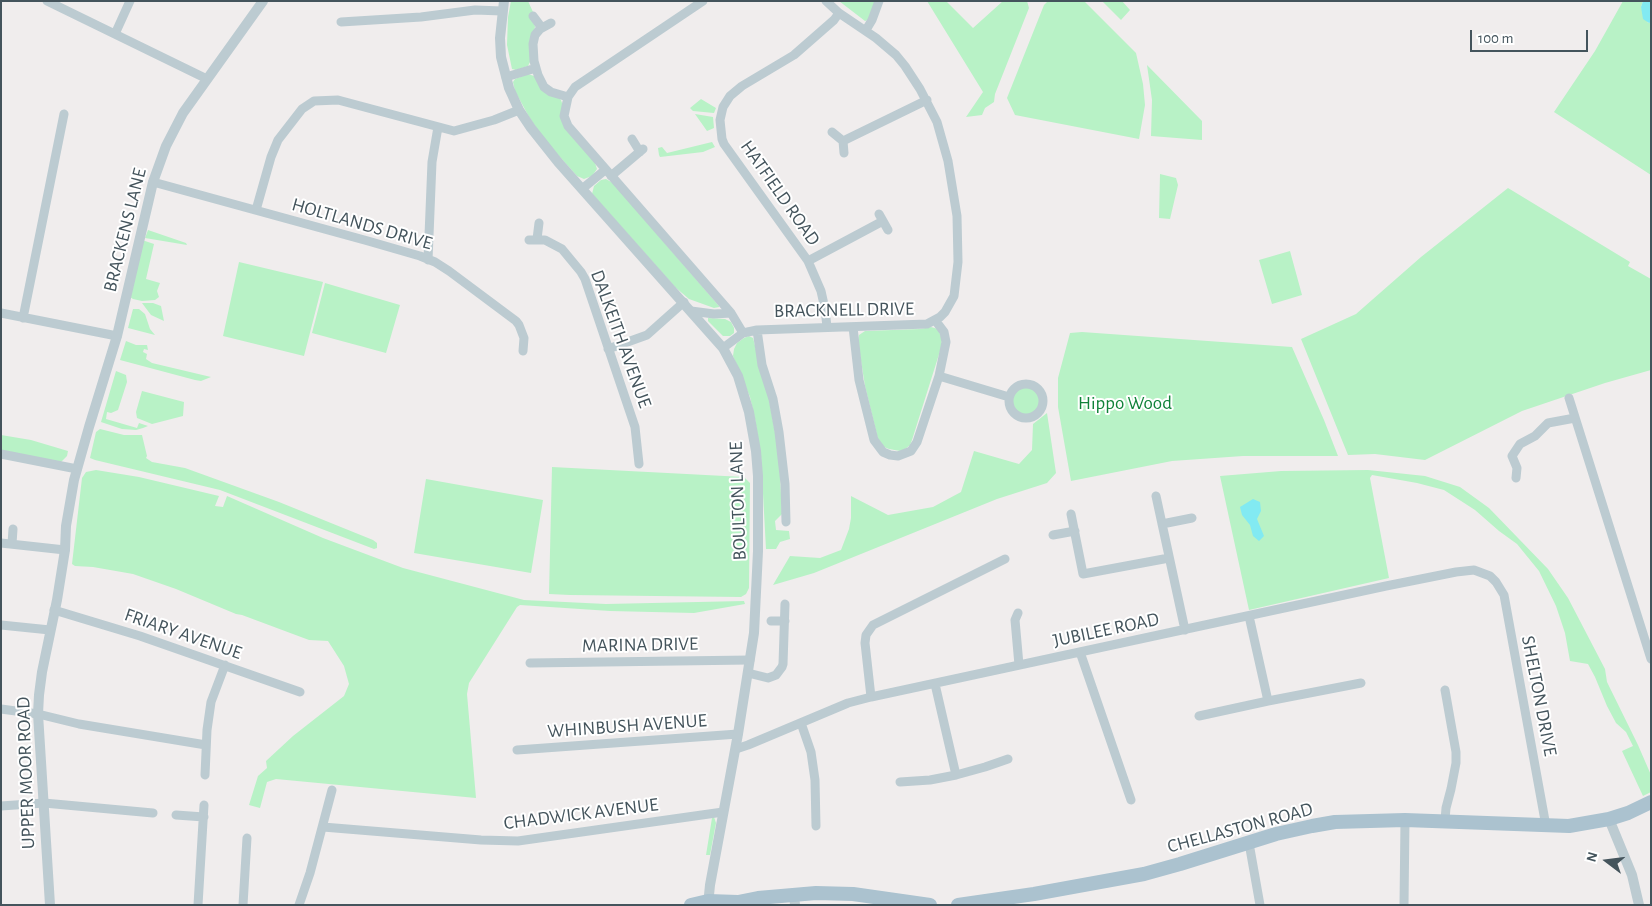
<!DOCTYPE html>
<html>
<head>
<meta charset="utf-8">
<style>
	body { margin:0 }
	#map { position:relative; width:1652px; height:906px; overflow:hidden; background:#f0eded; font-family:"Alegreya Sans",sans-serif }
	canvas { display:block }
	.frame { position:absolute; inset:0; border:2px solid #44545c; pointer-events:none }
	.north { position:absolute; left:1582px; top:836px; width:50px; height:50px; -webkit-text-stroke:4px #fff; paint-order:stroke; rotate:285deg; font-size:14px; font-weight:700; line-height:20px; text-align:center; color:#44545c }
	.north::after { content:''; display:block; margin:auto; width:18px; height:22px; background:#44545c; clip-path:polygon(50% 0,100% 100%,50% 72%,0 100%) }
	.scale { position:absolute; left:1470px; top:30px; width:118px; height:22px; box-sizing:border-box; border:2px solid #44545c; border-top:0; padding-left:6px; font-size:15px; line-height:18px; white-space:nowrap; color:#44545c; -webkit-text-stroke:4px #fff; paint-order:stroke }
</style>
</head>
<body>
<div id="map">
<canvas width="1652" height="906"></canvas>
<div class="frame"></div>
<div class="north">N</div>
<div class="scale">100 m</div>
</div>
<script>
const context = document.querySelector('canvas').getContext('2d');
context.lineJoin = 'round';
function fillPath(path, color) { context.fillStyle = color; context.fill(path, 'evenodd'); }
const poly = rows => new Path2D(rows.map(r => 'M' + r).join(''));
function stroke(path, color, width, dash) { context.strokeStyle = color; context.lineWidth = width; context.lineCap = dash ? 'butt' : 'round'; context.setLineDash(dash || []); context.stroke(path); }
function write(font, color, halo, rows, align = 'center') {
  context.font = font + ' "Alegreya Sans",sans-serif'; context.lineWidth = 4; context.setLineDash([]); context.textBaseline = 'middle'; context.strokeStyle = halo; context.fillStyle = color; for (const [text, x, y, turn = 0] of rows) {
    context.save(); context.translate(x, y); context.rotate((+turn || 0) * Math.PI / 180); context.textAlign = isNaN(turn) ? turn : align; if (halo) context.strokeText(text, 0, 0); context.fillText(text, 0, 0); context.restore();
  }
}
const green = poly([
	[511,1,528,1,533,12,529,16,535,26,530,62,528,66,516,70,512,69,507,45,508,17],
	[839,1,876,1,868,20,865,21],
	[927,1,946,1,973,28,1003,1,1027,1,1029,8,995,94,994,102,985,108,982,115,966,117,983,92],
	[1048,1,1084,1,1136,53,1143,84,1145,105,1139,139,1015,115,1007,98,1044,5],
	[1102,1,1122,1,1130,10,1121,20],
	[1623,1,1643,1,1641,7,1648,23,1651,22,1651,175,1554,112,1595,51],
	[1147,65,1202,121,1202,140,1151,136,1152,100],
	[528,74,534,76,561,100,562,103,562,111,595,163,597,169,592,176,584,179,577,176,542,137,528,115,515,91,513,82,515,79],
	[701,99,716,108,714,113,693,111,690,108],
	[695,114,713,117,714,128,707,131],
	[712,142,715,147,703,152,660,157,659,155,658,148,662,147,667,153],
	[1160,174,1176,178,1178,185,1170,219,1159,218],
	[606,179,613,183,719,306,719,307,714,308,689,299,675,287,592,194,594,186,601,180],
	[1508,188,1630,262,1628,266,1651,279,1651,370,1605,383,1522,411,1425,460,1375,454,1348,455,1301,339,1356,314,1421,257],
	[148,230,186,243,187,245,145,238],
	[142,240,154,244,146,279,160,283,157,291,159,297,155,300,142,301,133,299,130,297],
	[1290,251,1302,295,1272,304,1259,260],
	[239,262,323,282,304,356,223,336],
	[325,283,400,305,386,353,312,333],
	[142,303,153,303,161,306,164,321,151,315],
	[133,309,139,309,145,314,150,329,155,335,128,328],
	[708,318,725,319,731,322,734,328,734,333,730,336,723,336,708,321],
	[931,327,938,329,942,339,941,348,912,440,910,445,904,450,900,451,889,449,884,447,878,439,865,386,858,342,859,335,865,331,920,329],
	[1082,332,1292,347,1324,420,1338,456,1243,456,1172,461,1071,481,1058,407,1058,378,1070,333],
	[749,336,753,338,769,399,779,455,782,514,775,521,776,530,789,531,790,539,780,542,776,549,766,549,761,457,755,419,750,397,733,356,734,349,737,343,744,338],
	[126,341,136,345,147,345,148,350,144,349,143,352,147,354,146,359,152,363,211,377,201,381,195,380,120,360],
	[116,371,126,375,127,382,118,410,111,413,107,412,106,419,137,428,139,423,148,426,143,428,136,430,122,429,101,422],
	'1012 401a14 14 0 1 1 28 0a14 14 0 1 1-28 0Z',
	[142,391,184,402,183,416,152,424,137,418,136,412],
	[1047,413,1056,473,1047,483,997,499,814,573,773,585,790,556,820,558,841,550,849,529,851,518,851,496,888,515,933,507,961,492,974,451,1019,464,1032,450,1033,424],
	[100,429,124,435,142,435,147,456,146,458,152,462,185,468,279,502,373,540,377,543,377,548,374,549,220,490,95,460,90,458,96,432],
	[1,435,31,440,68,451,67,456,61,462,1,450],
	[552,467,744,477,750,483,749,588,746,594,741,597,570,595,549,594],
	[96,470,139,477,219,496,215,506,223,507,227,496,323,538,403,568,524,600,606,604,744,601,745,604,694,613,610,611,520,605,517,607,469,683,467,694,476,798,276,779,267,782,260,808,249,805,258,776,267,768,266,761,293,736,344,696,349,684,344,666,328,641,309,640,242,615,236,614,176,589,133,574,93,567,75,566,72,564,82,478,86,472],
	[1368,470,1425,476,1460,487,1489,508,1548,569,1568,598,1605,669,1607,682,1638,745,1651,775,1651,792,1643,796,1622,751,1633,746,1626,732,1616,723,1607,706,1595,677,1588,664,1570,661,1565,633,1556,606,1539,571,1517,544,1499,531,1475,510,1444,490,1417,483,1372,475,1370,478,1389,578,1249,610,1220,476,1281,471],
	[426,479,543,500,531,573,414,553],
	[714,817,716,823,710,855,706,855,712,818]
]);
const water = poly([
	[1643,1,1651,1,1651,22,1649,23,1643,19,1641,7],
	[1253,499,1260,502,1261,511,1257,519,1264,536,1259,541,1253,536,1250,525,1242,515,1240,507]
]);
const minor = poly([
	[47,1,207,79],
	[533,16,542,28],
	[341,22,421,17,475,10,502,11],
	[551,23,540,29,535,35,533,44,534,61,538,75,544,87,551,92,568,97,564,116,568,126,731,313,743,333],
	[866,30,872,20,879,1],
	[115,34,130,1],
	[506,77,536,68],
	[568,97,575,87,703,1],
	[832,132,843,141,844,153],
	[632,139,640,152],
	[843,141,927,100],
	[611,176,643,149],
	[153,182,368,241,420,256,435,262,449,271,516,321,519,325,524,338,523,351],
	[582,189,605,170],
	[256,210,271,157,278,140,302,109,314,101,338,100,454,131,494,120,519,110],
	[879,214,888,230],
	[537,239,539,223],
	[529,240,545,240,562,249,581,272,585,279,635,427,639,464],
	[428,260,432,162,438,127],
	[808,261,883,221],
	[691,311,714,314,731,313],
	[1,313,117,336],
	[23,318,64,114],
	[827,327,825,309,821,291,808,261,724,144,722,139,720,120,723,107,730,96,742,86,794,55,834,20,839,13],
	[853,327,859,380,874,440,883,452,890,455,898,456,911,451,917,442,939,376,946,342,944,332,935,320],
	[757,330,762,365,773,399,779,432,785,484,786,522],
	[723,348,743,333,757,330,927,324,940,317,945,312,954,296,958,262,957,216,948,161,937,122,920,89,905,66,896,55,876,38,839,13,826,1],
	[608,349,647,335,684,302],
	[939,376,1009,397],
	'1009 401a17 17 0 1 1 34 0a17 17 0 1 1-34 0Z',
	[1569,398,1651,659],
	[1,454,77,469],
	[1516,478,1517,468,1512,456,1520,444,1535,436,1548,423,1575,418],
	[1156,496,1185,630],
	[1071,514,1083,574,1169,558],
	[1162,524,1192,518],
	[1053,535,1075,531],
	[1,543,65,550],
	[12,544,13,529],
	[54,610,140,636,300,692],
	[1018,613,1015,620,1019,665],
	[1249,616,1268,701],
	[771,621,785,621],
	[1,625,50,630],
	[1080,652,1131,800],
	[530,663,750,660],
	[748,673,768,678,776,675,782,667,783,664,785,604],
	[935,684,956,775],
	[1445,690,1456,752,1456,763,1451,789,1446,808,1445,820],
	[871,697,865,643,866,635,873,625,1005,559],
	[1,709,38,714,79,724,206,745],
	[1199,716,1268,701,1361,683],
	[801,723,811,752,815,780,816,826],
	[736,749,748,745,848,703,871,697,1386,586,1456,572,1474,570,1490,576,1496,582,1504,595,1546,826],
	[517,750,738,734],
	[205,775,207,730,211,702,225,665],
	[900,782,930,780,956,775,985,767,1008,759],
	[1,806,44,803,153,813],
	[176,815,204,817],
	[323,827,481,840,518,841,723,812],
	[1249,843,1260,905],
	[198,905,204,805],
	[243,905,247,838],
	[299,905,310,873,332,790],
	[1404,905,1405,820]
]);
const tertiary = poly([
	[504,1,500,38,501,57,509,88,519,110,531,128,558,162,723,348,738,376,749,412,756,451,758,476,758,551,754,633,738,734,710,885,708,905],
	[1609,819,1632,875,1639,905],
	[794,894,795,905],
	[50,905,38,714,39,695,42,672,57,600,65,550,66,526,74,480,89,427,117,336,153,182,166,146,183,113,263,1]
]);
const primary = poly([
	[691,905,708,901,738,902,758,898,816,893,853,894,930,905],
	[958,905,1034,894,1144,874,1180,864,1276,834,1312,826,1335,822,1405,820,1569,826,1609,819,1628,813,1651,802]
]);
const streetNames = [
	["HATFIELD ROAD",780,193,55],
	["HOLTLANDS DRIVE",362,224,16],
	["BRACKENS LANE",125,230,-76],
	["BRACKNELL DRIVE",844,310,-1],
	["DALKEITH AVENUE",621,339,70],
	["BOULTON LANE",738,501,-92],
	["JUBILEE ROAD",1106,630,-12],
	["FRIARY AVENUE",183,634,19],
	["MARINA DRIVE",640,645,-1],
	["SHELTON DRIVE",1539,696,79],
	["WHINBUSH AVENUE",627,726,-4],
	["UPPER MOOR ROAD",26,773,-92],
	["CHADWICK AVENUE",581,814,-7],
	["CHELLASTON ROAD",1240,828,-15]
];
const parkNames = [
	["Hippo Wood",1125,403]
];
fillPath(green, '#b8f2c6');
fillPath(water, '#82eaf2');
stroke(minor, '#bccbd1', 9);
stroke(tertiary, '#bccbd1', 10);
stroke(primary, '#abc2cf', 14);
write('19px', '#44545c', '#fff', streetNames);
write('19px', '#108239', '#fff', parkNames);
</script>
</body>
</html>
